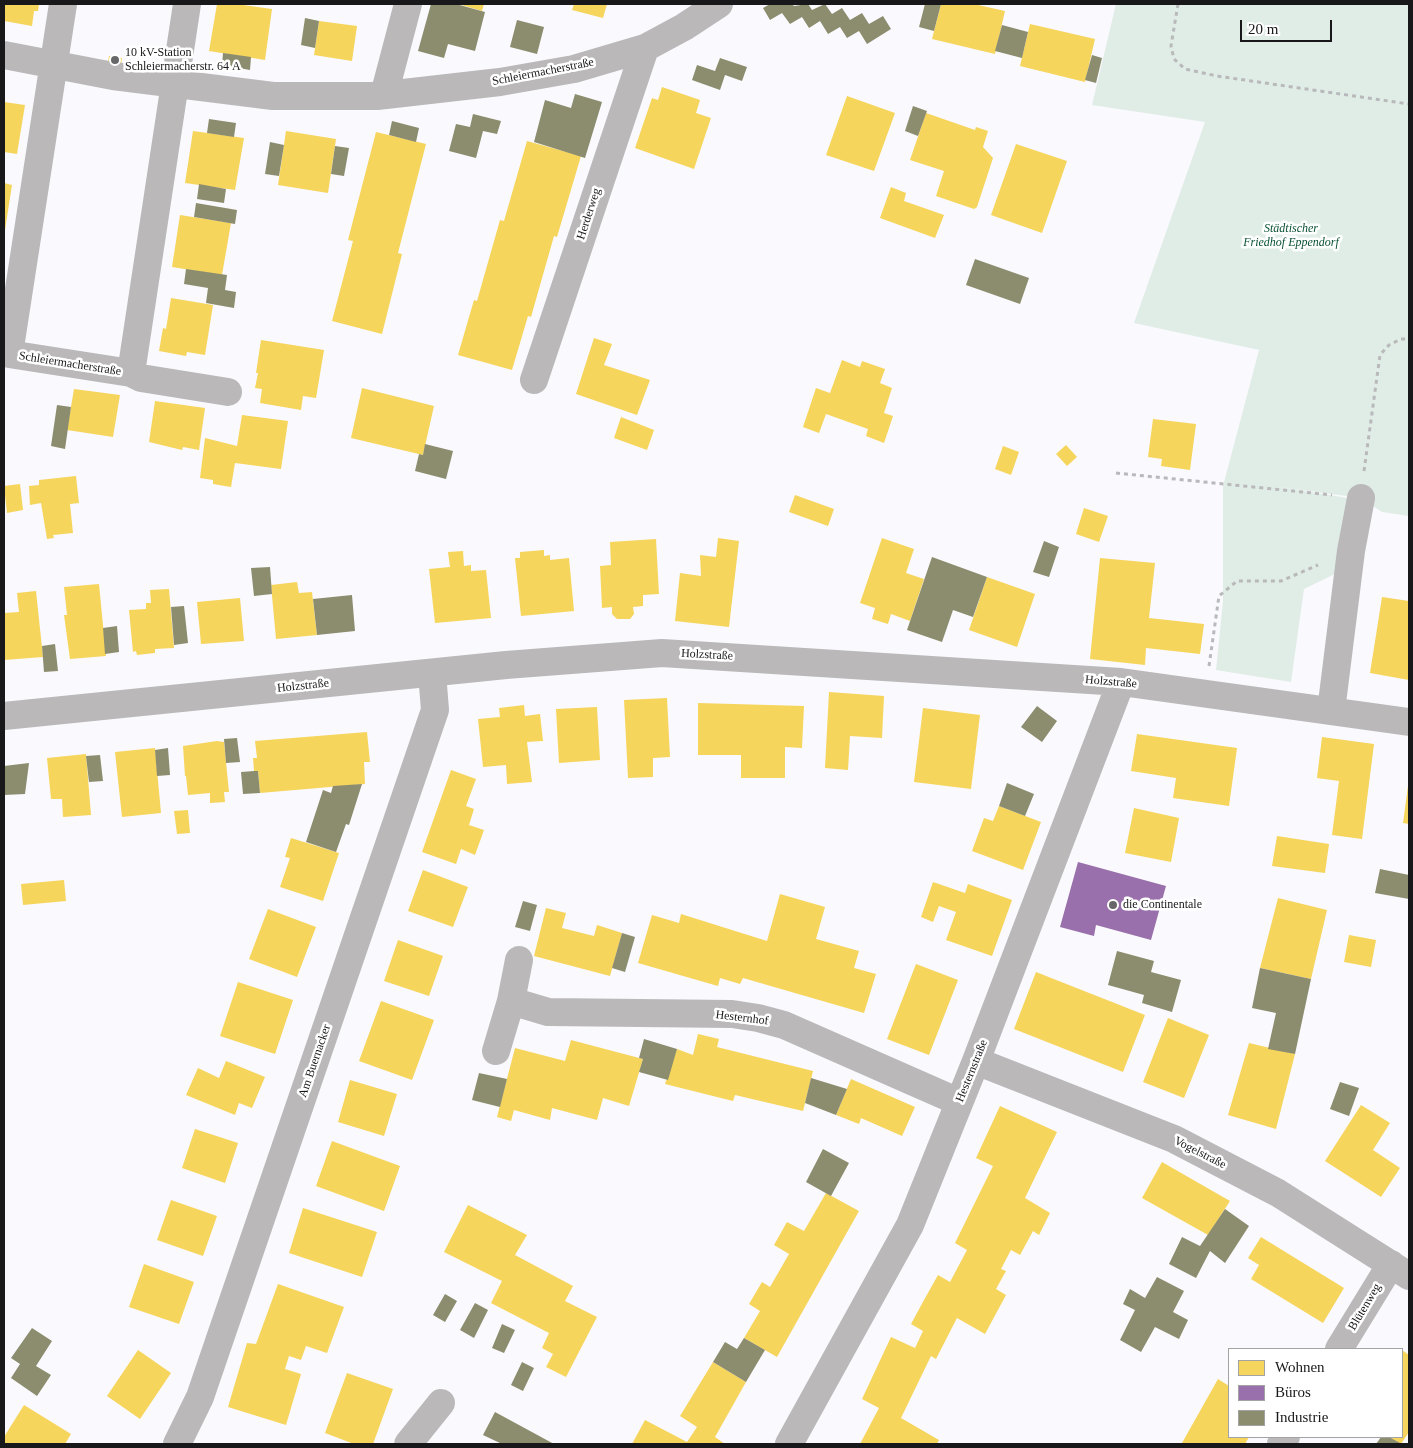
<!DOCTYPE html>
<html>
<head>
<meta charset="utf-8">
<style>
	body { margin:0 }
	#map { position:relative; width:1413px; height:1448px; overflow:hidden; background:#faf9fd; font-family:Georgia,serif }
	canvas { display:block }
	.frame { position:absolute; inset:0; border:5px solid #18181b; pointer-events:none }
	.legend { position:absolute; left:1228px; top:1348px; width:175px; height:90px; box-sizing:border-box; background:#fff; border:1px solid #a3a3a4; margin:0; padding:6px 9px; list-style:none; font-size:15px; color:#18181b }
	.legend li { display:flex; align-items:center; gap:10px; height:25px }
	.legend b { width:25px; border:1px solid #a3a3a4 }
	.scale { position:absolute; left:1240px; top:20px; width:92px; height:22px; box-sizing:border-box; border:2px solid #18181b; border-top:0; padding-left:6px; font-size:15px; line-height:18px; white-space:nowrap; color:#18181b; -webkit-text-stroke:4px #fff; paint-order:stroke }
</style>
</head>
<body>
<div id="map">
<canvas width="1413" height="1448"></canvas>
<div class="frame"></div>
<ul class="legend">
<li><b style="height:14px;background:#f6d55c"></b>Wohnen</li>
<li><b style="height:14px;background:#9970ab"></b>Büros</li>
<li><b style="height:14px;background:#8c8c6e"></b>Industrie</li>
</ul>
<div class="scale">20 m</div>
</div>
<script>
const context = document.querySelector('canvas').getContext('2d');
context.lineJoin = 'round';
function fillPath(path, color) { context.fillStyle = color; context.fill(path, 'evenodd'); }
const poly = rows => new Path2D(rows.map(r => 'M' + r).join(''));
function stroke(path, color, width, dash) { context.strokeStyle = color; context.lineWidth = width; context.lineCap = dash ? 'butt' : 'round'; context.setLineDash(dash || []); context.stroke(path); }
function write(font, color, halo, rows, align = 'center') {
  context.font = font + ' Georgia,serif'; context.lineWidth = 5; context.setLineDash([]); context.textBaseline = 'middle'; context.strokeStyle = halo; context.fillStyle = color; for (const [text, x, y, turn = 0] of rows) {
    context.save(); context.translate(x, y); context.rotate((+turn || 0) * Math.PI / 180); context.textAlign = isNaN(turn) ? turn : align; if (halo) context.strokeText(text, 0, 0); context.fillText(text, 0, 0); context.restore();
  }
}
const green = poly([
	[1116,4,1409,4,1409,516,1382,512,1361,498,1279,487,1354,499,1341,571,1304,589,1291,682,1216,670,1223,601,1223,486,1259,350,1134,323,1205,122,1092,105]
]);
const homes = poly([
	[4,4,39,4,38,11,34,11,32,26,4,21],
	[217,4,236,4,272,9,265,60,209,51],
	[458,4,484,4,482,11],
	[574,4,607,4,603,18,572,10],
	[941,4,974,4,1005,11,995,54,932,39],
	[319,21,357,26,352,61,314,55],
	[1030,24,1095,39,1085,82,1020,66],
	[109,56,122,58,121,64,108,62],
	[662,87,700,100,696,113,711,118,694,169,635,148,652,98,658,100],
	[847,96,895,113,874,171,826,155],
	[4,102,25,105,17,154,4,152],
	[926,113,975,130,976,127,988,131,983,147,993,158,977,207,974,209,936,196,944,171,910,160],
	[193,131,244,138,235,190,185,183],
	[286,131,336,139,328,193,278,185],
	[376,132,426,144,398,253,402,254,382,334,332,321,353,241,348,240],
	[527,141,581,156,557,237,554,236,531,317,528,316,512,370,458,355,474,300,477,301,500,220,504,221],
	[1016,144,1067,161,1042,233,991,215],
	[4,183,12,185,5,230,4,230],
	[891,187,906,193,904,201,944,215,935,238,880,218],
	[180,215,231,223,222,275,172,267],
	[171,298,213,305,205,355,187,352,186,356,159,351,163,328,166,329],
	[594,338,612,344,604,365,650,380,637,415,576,394],
	[261,340,324,350,316,398,303,396,301,410,260,403,262,389,255,388,258,373,256,373],
	[842,360,860,367,862,361,885,369,880,383,892,388,884,413,893,416,884,443,866,436,868,429,826,414,819,433,803,427,816,388,830,393],
	[362,388,434,406,423,455,351,438],
	[74,389,120,395,113,437,67,430],
	[155,401,205,408,199,450,183,447,182,450,149,442],
	[242,415,288,421,281,469,235,463,231,487,213,484,213,480,200,478,205,438,237,446],
	[621,417,654,430,647,450,614,438],
	[1153,419,1196,424,1190,470,1161,466,1162,459,1148,457],
	[1066,445,1077,457,1067,466,1056,454],
	[1003,446,1019,452,1011,475,995,469],
	[76,476,79,503,70,504,73,533,53,535,54,538,47,539,41,503,30,505,29,486,39,485,39,480],
	[20,484,23,510,7,513,4,486],
	[795,495,834,509,828,526,789,512],
	[1084,508,1108,516,1099,542,1076,534],
	[718,538,739,541,729,627,675,621,680,573,701,576,700,555,716,557],
	[882,538,914,549,906,573,924,579,910,621,891,614,888,624,872,619,875,608,860,603],
	[656,539,659,594,643,595,643,606,633,607,634,614,630,619,617,619,612,614,612,607,602,608,600,566,611,565,610,542],
	[544,550,544,556,550,555,550,560,569,558,574,611,521,616,515,558,520,558,520,552],
	[463,551,464,566,471,565,471,571,486,570,491,618,435,623,429,569,450,567,448,552],
	[1100,558,1155,563,1149,618,1204,624,1200,654,1146,648,1145,665,1090,659],
	[987,577,1035,594,1017,647,969,630],
	[297,582,299,593,312,592,317,635,276,639,271,585],
	[99,584,106,656,70,659,64,615,67,615,64,587],
	[169,589,174,648,155,649,155,653,137,655,136,651,133,652,129,610,146,609,146,603,151,603,150,590],
	[36,591,43,657,4,660,4,613,19,612,17,593],
	[1382,597,1409,601,1409,680,1370,673],
	[240,598,244,641,201,644,197,602],
	[829,692,884,696,882,738,850,736,848,770,825,768],
	[667,698,670,757,653,758,653,777,628,778,624,700],
	[698,703,804,706,802,748,785,747,785,778,741,778,741,755,698,755],
	[524,705,525,716,540,714,543,741,527,742,532,782,507,784,506,765,483,767,478,719,500,717,499,708],
	[597,707,600,760,559,763,556,709],
	[923,708,980,715,971,789,914,782],
	[367,732,370,762,364,762,365,784,260,793,258,771,254,771,253,758,257,758,255,741],
	[1137,734,1237,748,1229,806,1173,798,1176,778,1131,771],
	[1322,737,1374,744,1362,839,1332,835,1339,781,1317,778],
	[217,741,224,742,229,792,224,792,225,802,210,803,210,793,188,795,186,776,185,776,183,746],
	[155,748,161,813,122,817,115,752],
	[86,754,91,815,63,817,62,799,51,799,47,758],
	[451,770,476,779,466,806,474,809,469,825,484,830,475,855,461,849,456,864,422,852],
	[1408,786,1409,787,1409,824,1403,823],
	[999,806,1041,822,1023,870,972,851,984,818,993,821],
	[1134,808,1179,818,1171,862,1125,853],
	[188,810,190,833,177,834,174,811],
	[1277,836,1329,844,1325,873,1272,866],
	[291,838,339,853,323,901,280,887,290,858,285,857],
	[423,870,468,887,453,927,408,911],
	[64,880,66,901,23,905,21,884],
	[933,882,965,893,968,884,1012,900,992,956,946,940,956,912,939,906,933,922,921,917],
	[780,894,825,907,816,939,859,951,854,968,876,974,864,1013,743,978,740,984,720,978,718,986,638,963,652,915,679,923,681,914,767,941],
	[1278,898,1327,910,1311,979,1260,968],
	[546,908,566,913,562,928,594,936,597,925,622,933,610,976,534,956],
	[268,909,316,927,297,977,249,959],
	[1349,935,1376,940,1371,967,1344,962],
	[398,940,443,956,429,996,384,981],
	[916,964,958,980,929,1055,887,1039],
	[1036,972,1145,1015,1123,1072,1014,1029],
	[238,982,293,1000,275,1054,220,1036],
	[381,1001,434,1020,412,1080,359,1061],
	[1168,1018,1209,1035,1184,1098,1143,1082],
	[698,1034,719,1039,717,1047,813,1071,803,1111,735,1095,733,1101,665,1084,677,1049,693,1055],
	[571,1040,643,1059,629,1106,603,1098,597,1120,552,1108,550,1120,514,1110,511,1121,497,1117,515,1048,565,1061],
	[1249,1043,1295,1054,1276,1129,1228,1115],
	[226,1061,265,1077,252,1108,239,1103,235,1115,186,1095,198,1068,219,1078],
	[851,1079,915,1107,902,1136,861,1118,859,1124,836,1115],
	[350,1080,397,1094,384,1136,338,1122],
	[1361,1105,1390,1123,1373,1150,1400,1168,1381,1197,1325,1161],
	[1000,1106,1057,1132,1025,1198,1050,1213,1039,1235,1033,1231,1020,1255,1011,1250,1001,1269,1006,1271,996,1289,1006,1295,985,1334,957,1318,936,1359,931,1356,901,1418,939,1440,937,1444,860,1444,879,1408,862,1399,891,1337,915,1348,923,1331,911,1324,924,1300,938,1275,950,1282,967,1250,955,1243,993,1166,976,1158],
	[195,1129,238,1143,225,1183,182,1168],
	[332,1141,400,1166,384,1211,316,1186],
	[1162,1162,1230,1201,1208,1235,1142,1198],
	[826,1193,859,1211,777,1357,744,1338,760,1311,749,1304,762,1282,770,1287,789,1254,774,1245,787,1222,804,1231],
	[171,1200,217,1216,203,1256,157,1240],
	[468,1205,527,1235,515,1255,573,1286,565,1301,597,1317,566,1377,546,1367,553,1354,542,1348,549,1333,491,1303,502,1281,444,1252],
	[303,1208,377,1232,362,1277,289,1253],
	[1261,1237,1344,1288,1323,1323,1251,1279,1259,1265,1248,1258],
	[144,1264,194,1282,179,1324,129,1307],
	[278,1284,344,1307,327,1353,306,1346,301,1360,289,1356,285,1369,301,1374,286,1425,228,1407,247,1343,256,1344],
	[138,1350,171,1373,140,1419,107,1396],
	[1402,1350,1409,1355,1409,1432,1401,1444,1389,1437,1402,1437],
	[713,1362,746,1382,715,1437,725,1444,632,1444,645,1420,687,1442,697,1427,680,1416],
	[347,1373,393,1389,373,1444,354,1444,325,1433],
	[1218,1379,1229,1386,1229,1437,1249,1437,1245,1444,1184,1444,1182,1443],
	[24,1405,71,1434,65,1444,4,1444,4,1437]
]);
const offices = poly([
	[1078,862,1166,886,1151,940,1096,925,1094,936,1060,927]
]);
const industry = poly([
	[431,4,456,4,485,12,475,51,448,44,444,58,418,51],
	[770,4,792,4,794,6,808,4,812,10,825,4,832,14,842,8,850,20,862,13,869,24,883,16,891,29,867,44,859,31,847,38,840,27,828,34,820,21,809,28,802,17,790,24,782,13,770,20,763,8],
	[925,4,941,4,934,31,919,27],
	[305,18,319,21,315,48,301,45],
	[517,20,544,27,537,54,510,47],
	[1002,25,1028,32,1022,58,995,51],
	[223,53,251,57,250,70,222,65],
	[1092,55,1102,58,1096,83,1085,80],
	[720,58,747,67,742,81,725,75,720,90,692,80,697,65,715,71],
	[575,94,602,102,585,158,534,142,545,100,571,108],
	[913,106,927,111,918,136,905,131],
	[473,114,501,121,497,134,483,131,476,158,449,151,456,124,470,127],
	[209,119,236,123,234,137,207,133],
	[392,121,419,128,416,142,389,135],
	[270,142,284,145,279,176,265,174],
	[335,146,349,148,344,176,331,174],
	[199,184,226,189,224,203,197,199],
	[196,203,237,210,235,224,194,217],
	[975,259,1029,278,1020,304,966,285],
	[186,269,227,275,225,290,236,292,234,308,206,303,208,288,184,284],
	[57,405,71,407,65,449,51,446],
	[425,444,453,451,446,479,415,471,419,454,423,455],
	[1044,541,1059,547,1049,577,1033,572],
	[932,557,987,577,973,617,953,610,942,642,907,630],
	[270,567,272,594,254,596,251,568],
	[352,595,355,631,317,635,313,599],
	[184,606,188,643,174,645,171,607],
	[117,626,119,652,105,654,103,628],
	[55,644,58,671,44,672,42,646],
	[1037,706,1057,721,1042,742,1021,727],
	[237,738,240,762,226,763,224,739],
	[168,748,170,775,157,776,155,750],
	[100,755,103,781,89,782,86,756],
	[29,763,25,794,4,795,4,766],
	[254,771,258,771,260,793,243,794,241,772],
	[1007,783,1034,794,1025,816,999,806],
	[362,784,349,825,346,824,336,852,306,842,323,790,331,793,333,786],
	[1380,869,1409,875,1409,899,1375,893],
	[523,901,537,905,530,931,515,927],
	[622,933,635,937,625,972,612,968],
	[1117,951,1154,961,1151,972,1181,980,1172,1012,1142,1003,1144,995,1108,985],
	[1260,968,1311,979,1295,1054,1268,1049,1276,1013,1252,1008],
	[644,1039,677,1049,668,1080,639,1072,643,1059,639,1058],
	[479,1073,507,1079,500,1107,472,1100],
	[811,1078,847,1089,836,1115,805,1103],
	[1340,1082,1359,1088,1349,1116,1330,1109],
	[823,1149,849,1163,831,1196,806,1182],
	[1225,1209,1249,1226,1225,1263,1210,1251,1196,1278,1169,1264,1182,1237,1200,1246],
	[1157,1277,1184,1291,1173,1312,1188,1320,1179,1339,1155,1327,1141,1352,1120,1340,1135,1310,1123,1304,1130,1289,1145,1298],
	[445,1294,457,1301,445,1322,433,1315],
	[475,1303,488,1310,474,1338,460,1330],
	[502,1324,515,1330,504,1353,492,1348],
	[32,1328,52,1341,36,1366,51,1375,37,1396,11,1378,20,1364,11,1358],
	[744,1338,765,1350,746,1382,713,1362,725,1342,737,1349],
	[522,1362,534,1368,523,1391,511,1385],
	[495,1412,554,1444,502,1444,483,1435],
	[1381,1437,1389,1437,1402,1444,1376,1444]
]);
const path = poly([
	[1178,4,1171,46,1174,59,1185,69,1217,76,1409,104],
	[1364,471,1380,355,1389,345,1401,339,1409,339],
	[1116,473,1332,495],
	[1209,666,1219,596,1237,581,1281,581,1318,565]
]);
const minor = poly([
	[63,4,9,354,131,373,187,4],
	[4,55,113,76,273,96,377,96,500,82,574,69,645,48,684,27,719,4],
	[384,95,408,4],
	[131,373,141,378,228,392],
	[534,380,645,48],
	[1331,711,1351,551,1361,498],
	[4,716,506,665,662,653,1121,682,1409,722],
	[511,1001,519,960],
	[496,1051,511,1001,548,1012,732,1014,758,1018,784,1025,959,1102],
	[976,1061,1174,1139,1278,1193,1409,1276],
	[1339,1349,1391,1264],
	[177,1444,200,1397,435,710,432,673],
	[408,1444,441,1403],
	[789,1444,910,1225,976,1061,1121,682],
	[1281,1444,1286,1437]
]);
const markers = [
	[115,60,5,"#67676a"],
	[1113,905,5,"#67676a"]
];
const poiNames = [
	["10 kV-Station",125,53],
	["Schleiermacherstr. 64 A",125,67],
	["die Continentale",1123,905]
];
const streetNames = [
	["Schleiermacherstraße",543,72,-11],
	["Herderweg",589,214,-72],
	["Schleiermacherstraße",70,364,9],
	["Holzstraße",707,655,3],
	["Holzstraße",1111,682,5],
	["Holzstraße",303,686,-6],
	["Hesternhof",742,1018,7],
	["Am Buernacker",315,1061,-71],
	["Hesternstraße",972,1071,-68],
	["Vogelstraße",1200,1153,27],
	["Blütenweg",1365,1307,-59]
];
const parkNames = [
	["Städtischer",1291,229],
	["Friedhof Eppendorf",1291,243]
];
fillPath(green, '#e0ede7');
fillPath(homes, '#f6d55c');
fillPath(offices, '#9970ab');
fillPath(industry, '#8c8c6e');
stroke(path, '#b9b8bb', 3, [4, 4]);
stroke(minor, '#bab8b9', 28);
for (const [x, y, r, color] of markers) { const dot = new Path2D(); dot.arc(x, y, r, 0, 2 * Math.PI); context.fillStyle = color; context.fill(dot); stroke(dot, '#fff', 2); }
write('12px', '#18181b', '#fff', poiNames, 'left');
write('12px', '#18181b', '#fff', streetNames);
write('italic 12px', '#095135', '#fff', parkNames);
</script>
</body>
</html>
